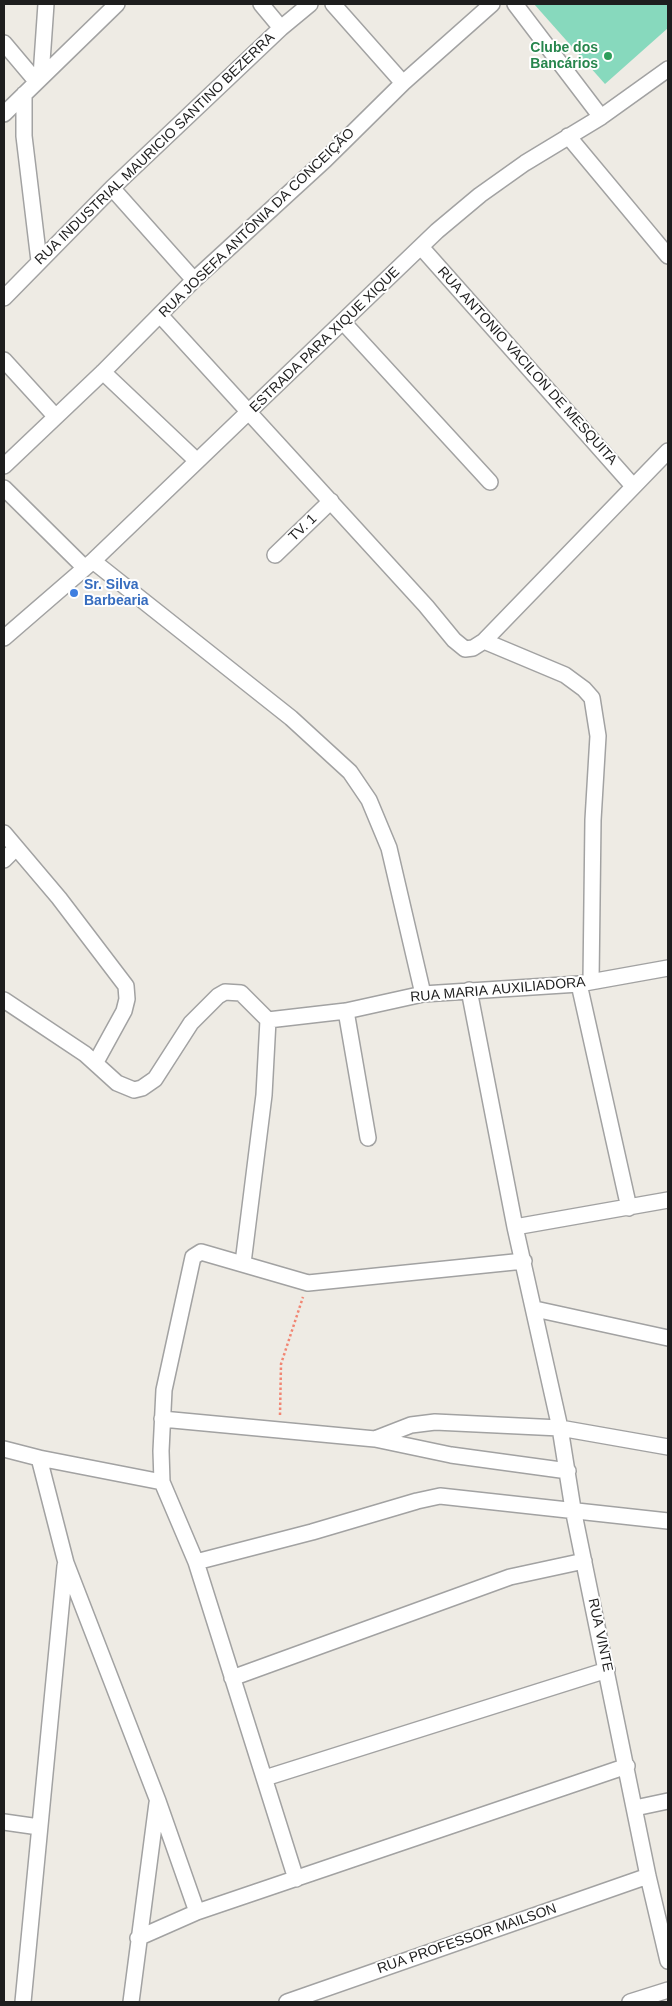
<!DOCTYPE html>
<html>
<head>
<meta charset="utf-8">
<style>
	body { margin:0 }
	#map { position:relative; width:672px; height:2006px; overflow:hidden; background:#eeebe4; font-family:Arial,sans-serif }
	canvas { display:block }
	.frame { position:absolute; inset:0; border:5px solid #1e1e1e; pointer-events:none }
</style>
</head>
<body>
<div id="map">
<canvas width="672" height="2006"></canvas>
<div class="frame"></div>
</div>
<script>
const context = document.querySelector('canvas').getContext('2d');
context.lineJoin = 'round';
function fillPath(path, color) { context.fillStyle = color; context.fill(path, 'evenodd'); }
const poly = rows => new Path2D(rows.map(r => 'M' + r).join(''));
function stroke(path, color, width, dash) { context.strokeStyle = color; context.lineWidth = width; context.lineCap = dash ? 'butt' : 'round'; context.setLineDash(dash || []); context.stroke(path); }
function write(font, color, halo, rows, align = 'center') {
  context.font = font + ' Arial,sans-serif'; context.lineWidth = 4; context.setLineDash([]); context.textBaseline = 'middle'; context.strokeStyle = halo; context.fillStyle = color; for (const [text, x, y, turn = 0] of rows) {
    context.save(); context.translate(x, y); context.rotate((+turn || 0) * Math.PI / 180); context.textAlign = isNaN(turn) ? turn : align; if (halo) context.strokeText(text, 0, 0); context.fillText(text, 0, 0); context.restore();
  }
}
const pitch = poly([
	[534,4,668,4,668,28,605,84]
]);
const path = poly([
	[280,1415,281,1364,303,1297]
]);
const minor = poly([
	[261,4,281,28],
	[333,4,403,83],
	[515,4,601,117],
	[4,43,36,81],
	[41,76,46,4],
	[24,94,24,136,39,261],
	[4,114,117,4],
	[568,136,668,256],
	[112,188,194,280],
	[421,247,633,486],
	[4,298,112,188,281,28,310,4],
	[160,315,426,606,454,640,465,649,473,648,484,641,668,451],
	[343,322,490,482],
	[4,360,55,416],
	[103,372,197,461],
	[4,466,103,372,194,280,325,160,403,83,492,4],
	[4,488,85,568],
	[275,555,331,501],
	[93,561,291,718,350,772,369,800,389,848,423,994],
	[4,638,93,561,437,231,480,195,525,163,601,117,668,69],
	[484,641,565,675,584,689,592,698,598,736,593,820,591,981],
	[4,833,59,898,126,986,127,999,124,1011,96,1062],
	[4,860,16,848],
	[579,984,629,1208],
	[469,990,515,1227,560,1428,573,1509,648,1876,668,1961],
	[4,1000,85,1054,117,1083,134,1090,142,1088,155,1079,191,1023,218,996,225,992,241,993,268,1020],
	[346,1011,368,1138],
	[268,1020,346,1011,423,994,579,984,668,968],
	[515,1227,668,1200],
	[243,1263,264,1095,268,1020],
	[535,1309,668,1338],
	[162,1419,375,1439,451,1455,568,1471],
	[375,1439,411,1425,435,1422,560,1428,668,1447],
	[4,1449,39,1458,162,1482],
	[39,1458,66,1563,158,1801,197,1912],
	[196,1562,312,1532,417,1501,440,1496,668,1521],
	[232,1678,510,1577,584,1561],
	[265,1778,607,1670],
	[635,1808,668,1801],
	[4,1822,39,1827],
	[296,1879,196,1562,162,1482,161,1451,164,1390,193,1257,201,1252,308,1283,524,1261],
	[138,1938,197,1912,627,1766],
	[23,2002,65,1566],
	[131,2002,157,1803],
	[287,2002,648,1876],
	[630,2002,668,1990]
]);
const markers = [
	[608,56,5,"#2e9e5b"],
	[74,593,5,"#3f7fe0"]
];
const leisureNames = [
	["Clube dos",598,48],
	["Bancários",598,64]
];
const streetNames = [
	["RUA INDUSTRIAL MAURICIO SANTINO BEZERRA",155,149,-44],
	["RUA JOSEFA ANTÔNIA DA CONCEIÇÃO",257,223,-44],
	["ESTRADA PARA XIQUE XIQUE",325,340,-44],
	["RUA ANTONIO VACILON DE MESQUITA",527,366,48],
	["TV. 1",303,528,-44],
	["RUA MARIA AUXILIADORA",498,990,-5],
	["RUA VINTE",600,1635,78],
	["RUA PROFESSOR MAILSON",467,1939,-19]
];
const shopNames = [
	["Sr. Silva",84,585],
	["Barbearia",84,601]
];
fillPath(pitch, '#87d9bd');
stroke(minor, '#a2a2a2', 18);
stroke(path, '#f18673', 2.5, [2.5, 2.5]);
stroke(minor, '#fff', 15);
for (const [x, y, r, color] of markers) { const dot = new Path2D(); dot.arc(x, y, r, 0, 2 * Math.PI); context.fillStyle = color; context.fill(dot); stroke(dot, '#fff', 2); }
write('bold 14px', '#27864d', '#fff', leisureNames, 'right');
write('14px', '#1e1e1e', '#fff', streetNames);
write('bold 14px', '#366cbe', '#fff', shopNames, 'left');
</script>
</body>
</html>
